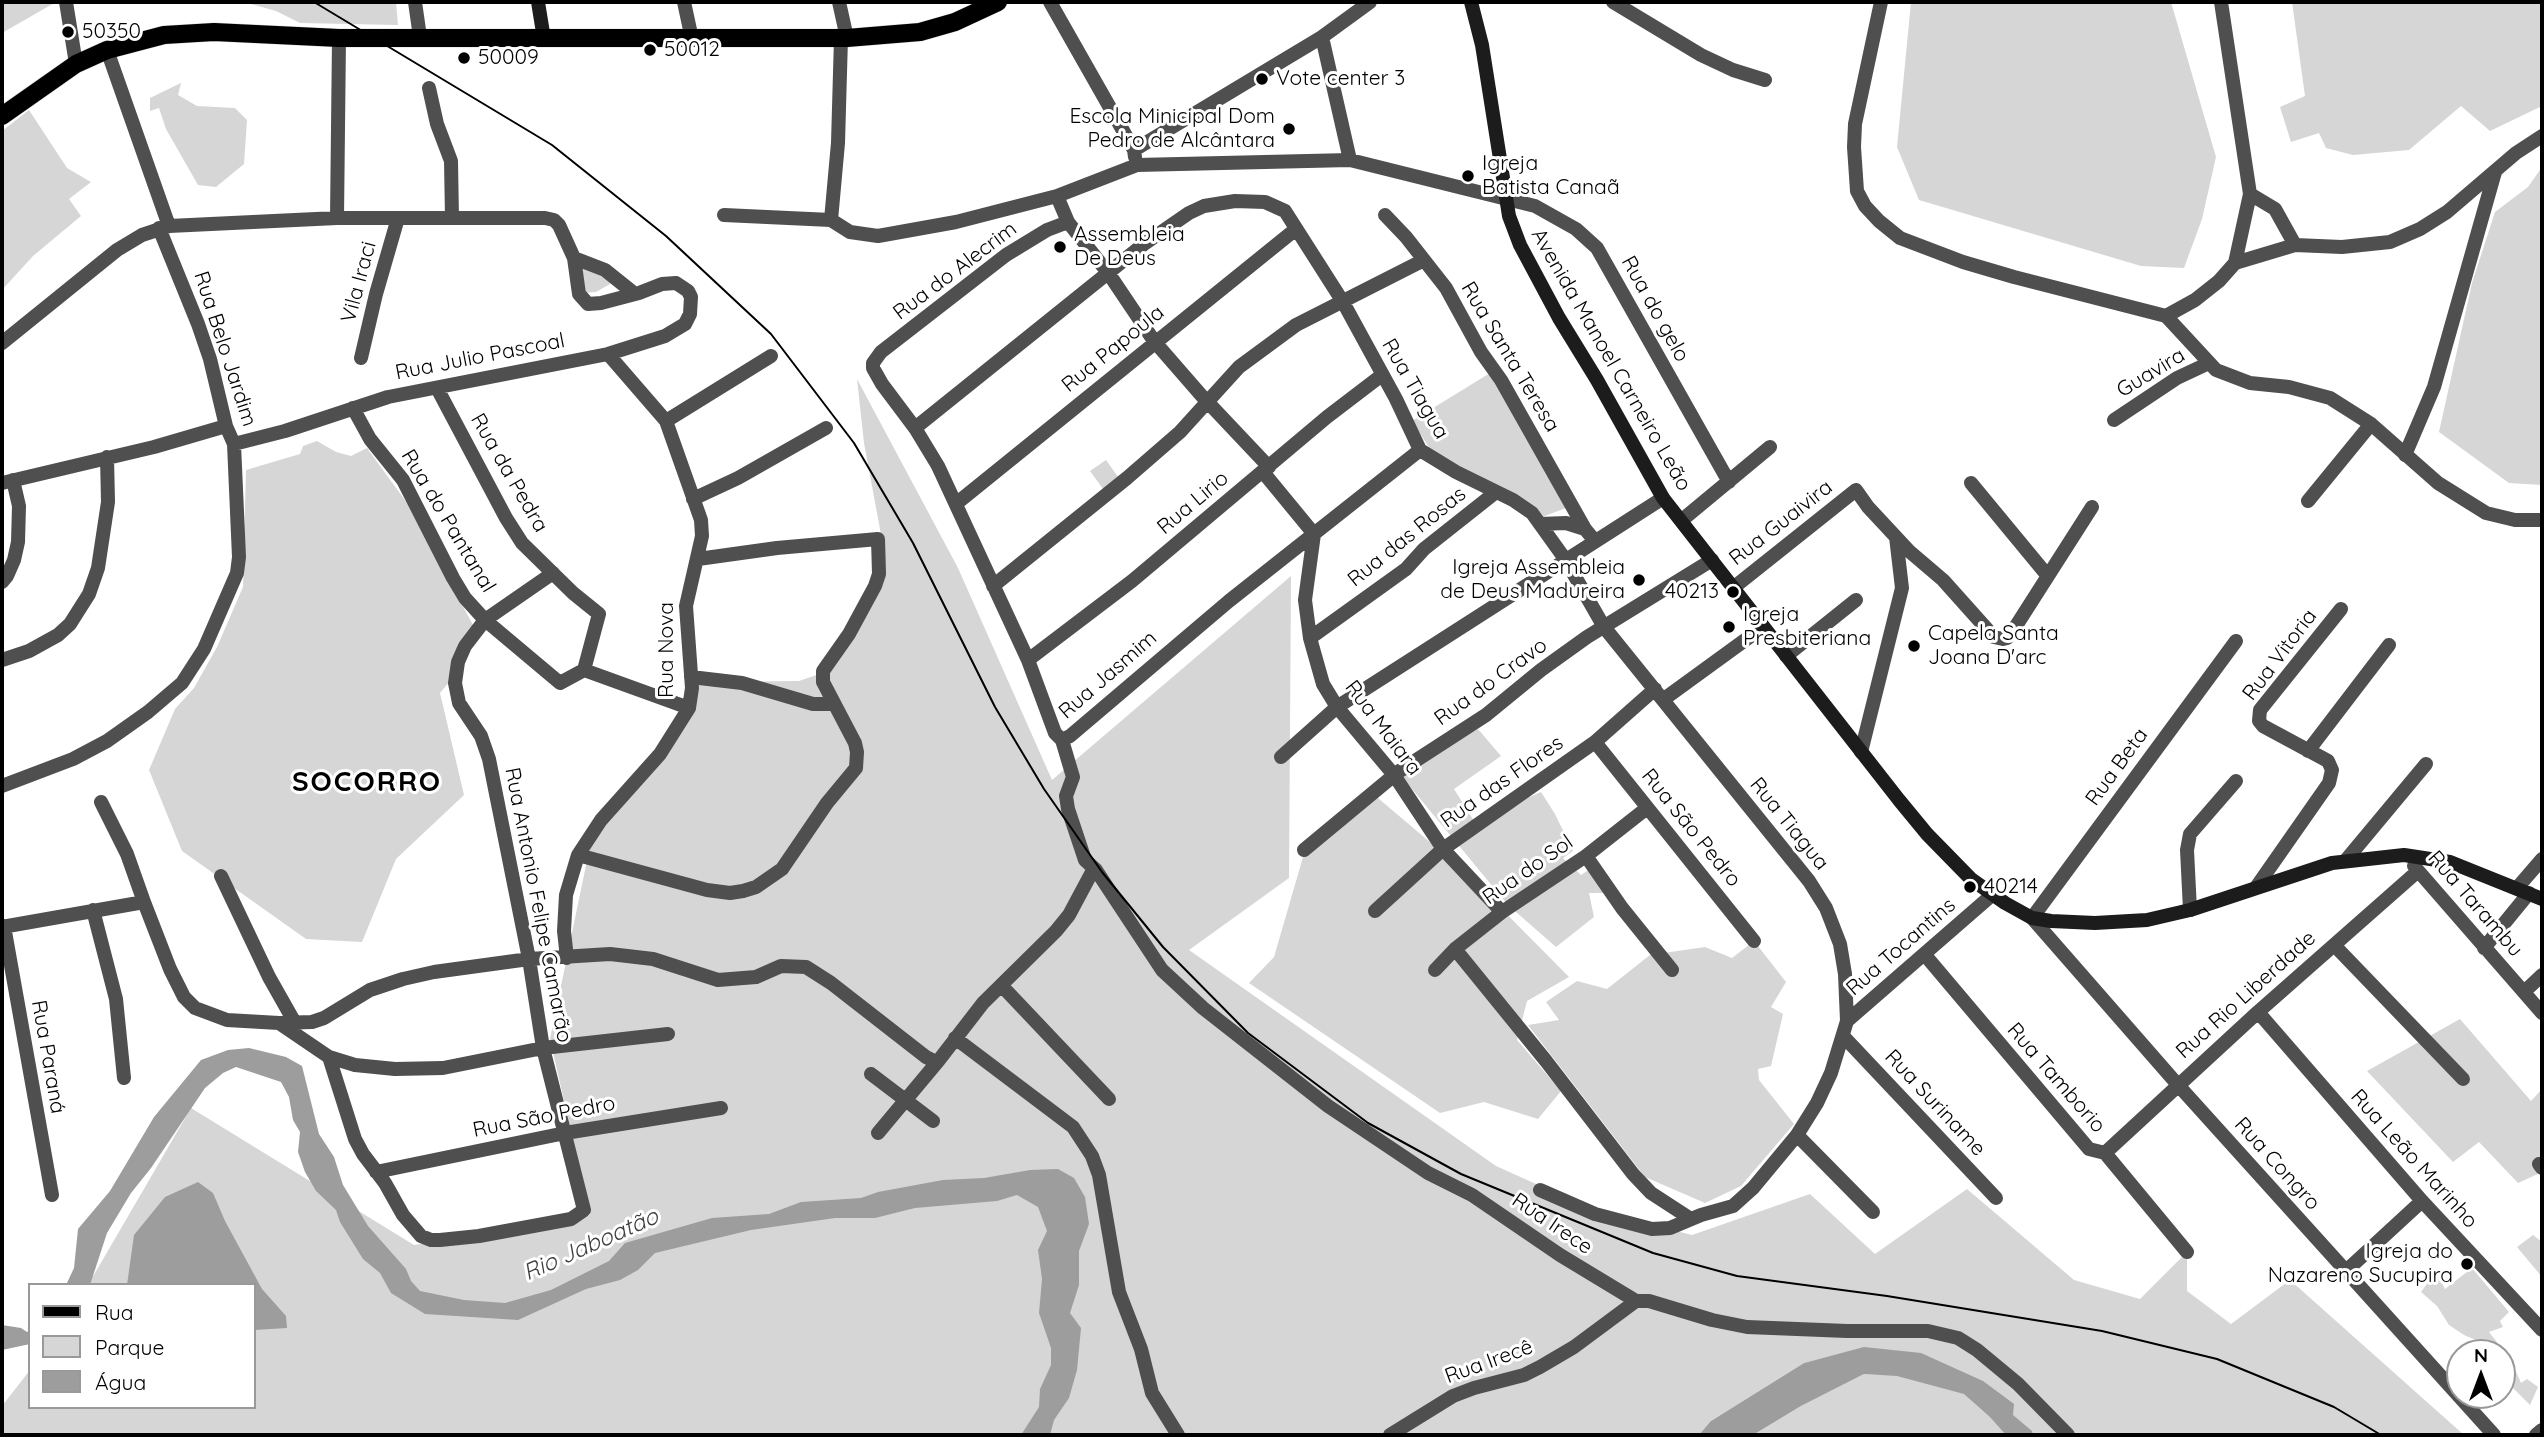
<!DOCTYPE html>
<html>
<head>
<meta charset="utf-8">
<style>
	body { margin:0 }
	#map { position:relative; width:2544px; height:1437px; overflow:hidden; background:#fff; font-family:Quicksand,sans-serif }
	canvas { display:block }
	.frame { position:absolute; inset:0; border:4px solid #000; pointer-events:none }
	.legend { position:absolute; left:28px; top:1283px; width:228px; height:126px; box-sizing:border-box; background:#fff; border:2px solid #999; margin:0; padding:9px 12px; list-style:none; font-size:21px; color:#000 }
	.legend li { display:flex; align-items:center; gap:14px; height:35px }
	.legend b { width:35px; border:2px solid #999 }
	.north { position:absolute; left:2446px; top:1339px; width:70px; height:70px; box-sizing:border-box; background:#fff; border:2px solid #999; border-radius:50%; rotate:0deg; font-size:19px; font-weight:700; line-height:28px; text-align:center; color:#000 }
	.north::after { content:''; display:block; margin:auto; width:24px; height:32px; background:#000; clip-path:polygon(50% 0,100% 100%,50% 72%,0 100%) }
</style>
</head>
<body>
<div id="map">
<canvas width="2544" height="1437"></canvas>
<div class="frame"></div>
<ul class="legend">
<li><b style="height:9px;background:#000"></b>Rua</li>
<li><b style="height:19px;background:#d6d6d6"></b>Parque</li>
<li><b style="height:19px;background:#9d9d9d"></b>Água</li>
</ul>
<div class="north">N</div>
</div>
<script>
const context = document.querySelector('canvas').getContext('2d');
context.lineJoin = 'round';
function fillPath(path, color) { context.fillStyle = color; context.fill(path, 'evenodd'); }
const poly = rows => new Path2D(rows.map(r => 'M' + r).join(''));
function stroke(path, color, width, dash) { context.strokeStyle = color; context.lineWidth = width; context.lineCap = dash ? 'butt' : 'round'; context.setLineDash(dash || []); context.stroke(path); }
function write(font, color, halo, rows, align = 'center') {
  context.font = font + ' Quicksand,sans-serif'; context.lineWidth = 6; context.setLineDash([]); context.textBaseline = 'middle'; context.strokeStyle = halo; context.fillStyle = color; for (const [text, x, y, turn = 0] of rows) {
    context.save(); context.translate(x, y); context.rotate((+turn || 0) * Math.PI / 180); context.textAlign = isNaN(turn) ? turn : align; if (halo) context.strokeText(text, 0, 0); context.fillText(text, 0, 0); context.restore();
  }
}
const green = poly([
	[2,2,56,2,2,33],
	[244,2,396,2,398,25,300,23,276,11],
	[1911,2,2171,2,2216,157,2202,219,2184,268,2141,266,1919,200,1897,147],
	[2292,2,2542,2,2542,106,2490,131,2461,106,2409,150,2353,155,2326,148,2319,133,2291,142,2280,107,2305,96],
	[181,83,178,95,197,106,235,108,247,120,244,164,216,187,198,185,166,129,159,108,150,111,150,98],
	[29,110,67,168,91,182,69,199,81,216,33,256,2,290,2,131],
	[2542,167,2542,485,2509,483,2439,432,2472,283,2495,212,2528,187],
	[578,267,611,280,610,284,596,292,582,293],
	[1490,373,1566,508,1542,517,1430,449,1412,421],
	[857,379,958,568,1052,780,1291,576,1289,878,1189,950,1496,1166,1596,1211,1692,1235,1810,1194,1875,1254,1967,1189,2074,1280,2140,1299,2187,1252,2187,1291,2231,1324,2290,1280,2464,1435,1753,1435,1801,1406,1864,1374,1887,1375,1859,1349,1804,1363,1711,1421,1711,1435,2,1435,2,1406,30,1370,30,1407,254,1407,254,1285,88,1285,191,1108,414,1245,590,1215,550,1039,590,846,702,682,799,681,828,671,885,556,864,443],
	[317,441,336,452,351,456,367,448,407,503,473,625,458,643,450,681,440,693,464,795,396,859,362,942,306,939,182,851,149,770,175,709,194,688,217,647,243,587,246,470,300,454,303,446],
	[1106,460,1121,481,1106,493,1090,471],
	[1478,729,1501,756,1454,789,1474,821,1541,792,1555,814,1573,851,1563,858,1581,875,1593,867,1605,893,1589,893,1594,917,1556,947,1508,905,1398,772],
	[1372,793,1464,871,1569,977,1527,1001,1517,1040,1561,1091,1538,1119,1484,1102,1440,1113,1249,983,1274,957,1303,857],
	[1754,941,1786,982,1771,1007,1783,1014,1771,1066,1758,1069,1759,1080,1794,1124,1741,1186,1705,1203,1645,1177,1528,1025,1559,1020,1546,1002,1577,981,1607,989,1650,955,1705,947,1732,958],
	[2460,1019,2531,1101,2542,1089,2542,1172,2518,1183,2479,1142,2453,1162,2367,1071],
	[2533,1235,2542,1242,2542,1277,2517,1247],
	[2472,1268,2509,1312,2500,1321,2503,1327,2489,1332,2511,1360,2521,1383,2527,1379,2538,1387,2530,1405,2502,1377,2502,1353,2485,1353,2478,1341,2464,1335,2449,1325,2437,1306,2421,1292,2436,1271,2445,1289]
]);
const water = poly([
	[249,1048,286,1057,302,1066,319,1134,334,1157,343,1185,368,1226,406,1269,411,1281,420,1291,464,1300,505,1303,551,1290,609,1261,625,1243,712,1218,769,1214,801,1202,861,1198,878,1192,943,1180,984,1178,1030,1170,1058,1169,1074,1178,1085,1197,1089,1224,1079,1251,1079,1285,1070,1313,1081,1328,1077,1370,1069,1398,1054,1420,1050,1435,1021,1435,1039,1407,1040,1389,1051,1365,1051,1348,1039,1313,1042,1279,1038,1250,1047,1231,1038,1207,1017,1195,997,1201,915,1208,875,1218,835,1218,751,1230,655,1253,638,1270,620,1280,586,1289,518,1320,425,1314,391,1293,380,1273,363,1259,340,1222,336,1210,316,1191,305,1172,298,1152,300,1132,293,1120,289,1097,281,1082,236,1067,223,1073,205,1088,151,1168,131,1193,107,1233,90,1285,66,1285,74,1268,78,1229,110,1191,154,1117,201,1060,228,1050],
	[198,1182,213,1193,225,1221,262,1289,286,1316,287,1328,254,1330,254,1285,127,1285,134,1235,165,1197],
	[2,1325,21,1328,27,1332,30,1330,30,1344,2,1350],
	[1864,1347,1921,1353,1983,1381,2014,1404,2013,1415,2032,1431,2033,1435,2006,1435,1990,1417,1964,1394,1897,1376,1864,1374,1801,1406,1753,1435,1699,1435,1711,1421,1804,1363]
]);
const street = poly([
	[66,2,76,64],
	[415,2,420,37],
	[684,2,692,39],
	[839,2,847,38],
	[1050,2,1134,150,1135,157],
	[1613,2,1701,55,1733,70,1765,80],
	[1881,2,1855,124,1854,147,1857,191,1865,206,1879,221,1900,238,1963,262,2014,277,2166,316,2216,370,2250,383,2289,387,2330,398,2371,424,2438,483,2486,513,2515,520,2542,520],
	[1322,37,1350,160],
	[107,50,169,226],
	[429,88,437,124,451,161,452,218],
	[1134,150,1322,37,1370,2],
	[2250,194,2275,209,2295,245],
	[1057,196,1068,222,1109,274,1154,341,1201,395,1269,467],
	[724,215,831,220],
	[1385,215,1406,237,1446,288,1481,352,1501,380,1585,529,1595,541],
	[337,218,339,38],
	[831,220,850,232,878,236,956,222,1057,196,1137,165,1350,160,1535,206,1576,229,1597,248,1729,482],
	[831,220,838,143,841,38],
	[1068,222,1047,230,1006,255,881,352,873,363,873,368,882,384,915,428,938,466,1028,660,1055,733,1062,740,1073,777,1066,796,1068,809,1085,860,1096,870,1162,970,1203,1008,1328,1106,1428,1173,1472,1195,1560,1255,1636,1301,1649,1301,1712,1320,1747,1327,1847,1331,1928,1331,1958,1338,1977,1350,2018,1384,2068,1435],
	[2235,263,2295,245,2342,247,2390,242,2420,229,2447,212,2516,153,2542,136],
	[2166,316,2195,300,2219,281,2235,263,2250,194,2221,2],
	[2,343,117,250,142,235,169,226,337,218,545,218,554,220,559,225,574,258],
	[361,358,376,294,398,218],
	[437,388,506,518,522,543,573,593,599,614,584,670],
	[353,408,370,439,403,480,453,578,465,598,485,620,560,683,584,670,689,708],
	[2114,420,2177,378,2209,363],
	[666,421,771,356],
	[915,428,1144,244,1189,213,1204,206,1235,201,1265,202,1285,211,1343,302,1396,399,1420,450,1456,472,1513,500,1532,513,1565,559,1604,627,1809,881,1826,908,1840,944,1845,974,1847,1021,1831,1073,1817,1103,1797,1135,1753,1188,1733,1206,1701,1215,1670,1228,1652,1229,1595,1214,1540,1190],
	[234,444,285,431,388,397,608,354,665,336,685,324,690,314,691,297,688,291,676,283,662,284,639,293,601,303,588,304,579,294,574,258,605,270,635,294],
	[2405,455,2434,387,2495,172],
	[1263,472,1314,534,1305,600,1310,638,1323,684,1337,707,1394,775,1443,849,1502,912],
	[2,483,154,447,226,426],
	[1971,483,2047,575],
	[693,499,738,478,826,428],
	[2308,501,2371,424],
	[957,503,1296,229],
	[1682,520,1770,447],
	[1540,524,1566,523,1585,529],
	[2,582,7,576,14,560,18,542,19,506,13,480],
	[993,586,1127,478,1180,432,1239,367,1296,325,1424,260],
	[1733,588,1856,490,1868,507,1909,551,1943,580,1994,637,2003,639,2007,638,2016,626,2092,507],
	[1310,638,1406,569,1424,549,1496,492],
	[2236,641,2032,918,2178,1085,2494,1435],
	[1786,656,1856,600],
	[2,660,29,651,58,635,70,624,89,594,98,568,108,502,107,457],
	[1028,660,1132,581,1327,417,1382,375],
	[691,677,742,683,813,704,834,704],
	[1664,699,1763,627],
	[1062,740,1070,736,1229,601,1420,450],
	[1595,742,1754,941],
	[2308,751,2389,645],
	[1861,752,1902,588,1896,537],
	[1281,757,1337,707,1663,498],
	[2,786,73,759,107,741,148,712,182,683,204,649,237,573,239,557,234,444,226,426,210,359,198,324,159,228],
	[101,802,127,854,144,902],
	[1304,850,1398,772,1486,715,1541,670,1587,637,1712,560],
	[578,855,707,890,730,893,743,891,756,887,782,869,827,803,856,768,857,752,855,743,823,682,823,671,849,634,875,586,879,574,878,539,777,548,698,559],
	[1586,856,1622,908,1672,970],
	[2346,860,2426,764],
	[2414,866,2542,1013],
	[221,876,269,977,295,1023],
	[2257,886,2329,783,2332,770,2328,761,2263,726,2259,721,2260,710,2341,609],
	[2517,888,2542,859],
	[93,910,116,999,124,1078],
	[2190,910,2187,850,2190,834,2236,781],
	[1375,911,1443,849,1595,742,1655,689],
	[4,926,52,1195],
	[2,927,144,902,170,969,184,997,195,1008,227,1020,279,1023,329,1057,355,1065,395,1069,443,1068,543,1048,668,1034],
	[2334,945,2463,1079],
	[2484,948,2529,893],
	[1455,949,1546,1061,1633,1174,1651,1193,1691,1219],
	[1925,955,2089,1149,2105,1153,2187,1252],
	[567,958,564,931,566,895,578,855,601,820,660,754,689,708,692,688,686,606,702,536,701,520,666,421,608,354],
	[1435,970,1455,949,1502,912,1586,856,1647,808],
	[1001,985,1109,1099],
	[2524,992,2542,975],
	[2258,1012,2422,1201,2542,1330],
	[1847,1021,1992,895],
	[279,1023,312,1022,324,1018,370,990,403,979,434,972,529,959,610,954,653,959,718,980,756,977,781,966,806,967,831,983,926,1057,934,1061,939,1060,983,1003,1056,931,1069,915,1092,872,1096,870],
	[1844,1037,1996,1198],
	[955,1038,1073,1127,1092,1156,1099,1175,1119,1292,1141,1349,1152,1393,1178,1435],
	[329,1057,355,1139,363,1154,385,1183,403,1215,421,1236,431,1240,440,1240,479,1236,571,1219,584,1210,543,1048,529,959,489,759,481,736,459,703,455,683,458,662,465,646,485,620,553,573],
	[871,1074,933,1121],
	[878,1133,939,1060],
	[1797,1135,1873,1212],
	[2105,1153,2258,1012,2418,871],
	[2539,1164,2542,1168],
	[376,1172,565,1133,721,1108],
	[2346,1271,2422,1201],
	[1390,1435,1453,1396,1474,1388,1524,1375,1540,1367,1574,1347,1636,1301],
	[2536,1435,2542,1430]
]);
const secondary = poly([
	[538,2,544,39],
	[1471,2,1482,45,1509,216,1520,245,1559,318,1597,380,1663,498,1899,800,1927,834,1971,879,2005,903,2032,918,2051,921,2095,923,2147,920,2190,910,2332,863,2404,855,2450,862,2542,899]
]);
const primary = poly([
	[2,116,76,64,107,50,164,35,214,32,339,38,847,38,920,32,955,22,998,2]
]);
const tram = poly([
	[314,2,552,145,666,236,771,334,854,443,913,543,995,707,1044,789,1102,872,1163,947,1248,1033,1368,1123,1461,1174,1653,1253,1737,1276,1887,1296,2102,1331,2217,1359,2334,1407,2381,1435]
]);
const markers = [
	[68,32,7,"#000"],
	[650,50,7,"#000"],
	[464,58,7,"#000"],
	[1262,79,7,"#000"],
	[1289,129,7,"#000"],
	[1468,176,7,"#000"],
	[1060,247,7,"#000"],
	[1639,580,7,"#000"],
	[1733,592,7,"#000"],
	[1729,627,7,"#000"],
	[1914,646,7,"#000"],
	[1970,887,7,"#000"],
	[2467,1264,7,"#000"]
];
const poiNames = [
	["50350",82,32],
	["50012",664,50],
	["50009",478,58],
	["Vote center 3",1276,79],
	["Escola Minicipal Dom",1275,117,"right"],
	["Pedro de Alcântara",1275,141,"right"],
	["Igreja",1482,164],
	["Batista Canaã",1482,188],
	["Assembleia",1074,235],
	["De Deus",1074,259],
	["Igreja Assembleia",1625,568,"right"],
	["de Deus Madureira",1625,592,"right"],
	["40213",1719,592,"right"],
	["Igreja",1743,615],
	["Presbiteriana",1743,639],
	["Capela Santa",1928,634],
	["Joana D'arc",1928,658],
	["40214",1984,887],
	["Igreja do",2453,1252,"right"],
	["Nazareno Sucupira",2453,1276,"right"]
];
const streetNames = [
	["Rua do Alecrim",955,271,-37],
	["Vila Iraci",359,282,-75],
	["Rua do gelo",1655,309,61],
	["Rua Belo Jardim",225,349,72],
	["Rua Papoula",1113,349,-39],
	["Rua Julio Pascoal",480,357,-11],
	["Rua Santa Teresa",1510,357,59],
	["Avenida Manoel Carneiro Leão",1611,360,60],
	["Guavira",2151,373,-31],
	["Rua Tiagua",1415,389,60],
	["Rua da Pedra",509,473,60],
	["Rua Lirio",1193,503,-40],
	["Rua do Pantanal",448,521,59],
	["Rua Guaivira",1781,523,-38],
	["Rua das Rosas",1407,537,-39],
	["Rua Nova",667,650,-90],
	["Rua Vitoria",2280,655,-53],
	["Rua Jasmim",1108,675,-41],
	["Rua do Cravo",1491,682,-36],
	["Rua Maiara",1383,728,53],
	["Rua Beta",2117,767,-54],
	["Rua das Flores",1502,782,-35],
	["Rua Tiagua",1789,824,51],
	["Rua São Pedro",1691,828,51],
	["Rua do Sol",1528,870,-35],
	["Rua Tarambu",2475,904,49],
	["Rua Antonio Felipe Camarão",538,905,79],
	["Rua Tocantins",1901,947,-41],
	["Rua Rio Liberdade",2246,995,-42],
	["Rua Paraná",48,1057,80],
	["Rua Tamborio",2056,1078,49],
	["Rua Suriname",1935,1103,47],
	["Rua São Pedro",544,1117,-11],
	["Rua Leão Marinho",2414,1159,48],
	["Rua Congro",2277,1164,48],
	["Rua Irece",1552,1224,34],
	["Rua Irecê",1489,1362,-20]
];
const waterNames = [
	["Rio Jaboatão",591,1245,-24]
];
const districtNames = [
	["SOCORRO",367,783]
];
fillPath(green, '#d6d6d6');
fillPath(water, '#9d9d9d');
stroke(primary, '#dbdbdb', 19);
stroke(street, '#4f4f4f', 14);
stroke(secondary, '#1c1c1c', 14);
stroke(primary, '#000', 18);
stroke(tram, '#000', 2);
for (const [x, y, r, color] of markers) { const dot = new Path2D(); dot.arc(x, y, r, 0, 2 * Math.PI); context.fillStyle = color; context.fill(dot); stroke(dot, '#fff', 2.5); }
write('21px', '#000', '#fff', poiNames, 'left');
write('21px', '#000', '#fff', streetNames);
write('italic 23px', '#3e3e3e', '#fff', waterNames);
context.letterSpacing = '2px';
write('bold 28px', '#000', '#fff', districtNames);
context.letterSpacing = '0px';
</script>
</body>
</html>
